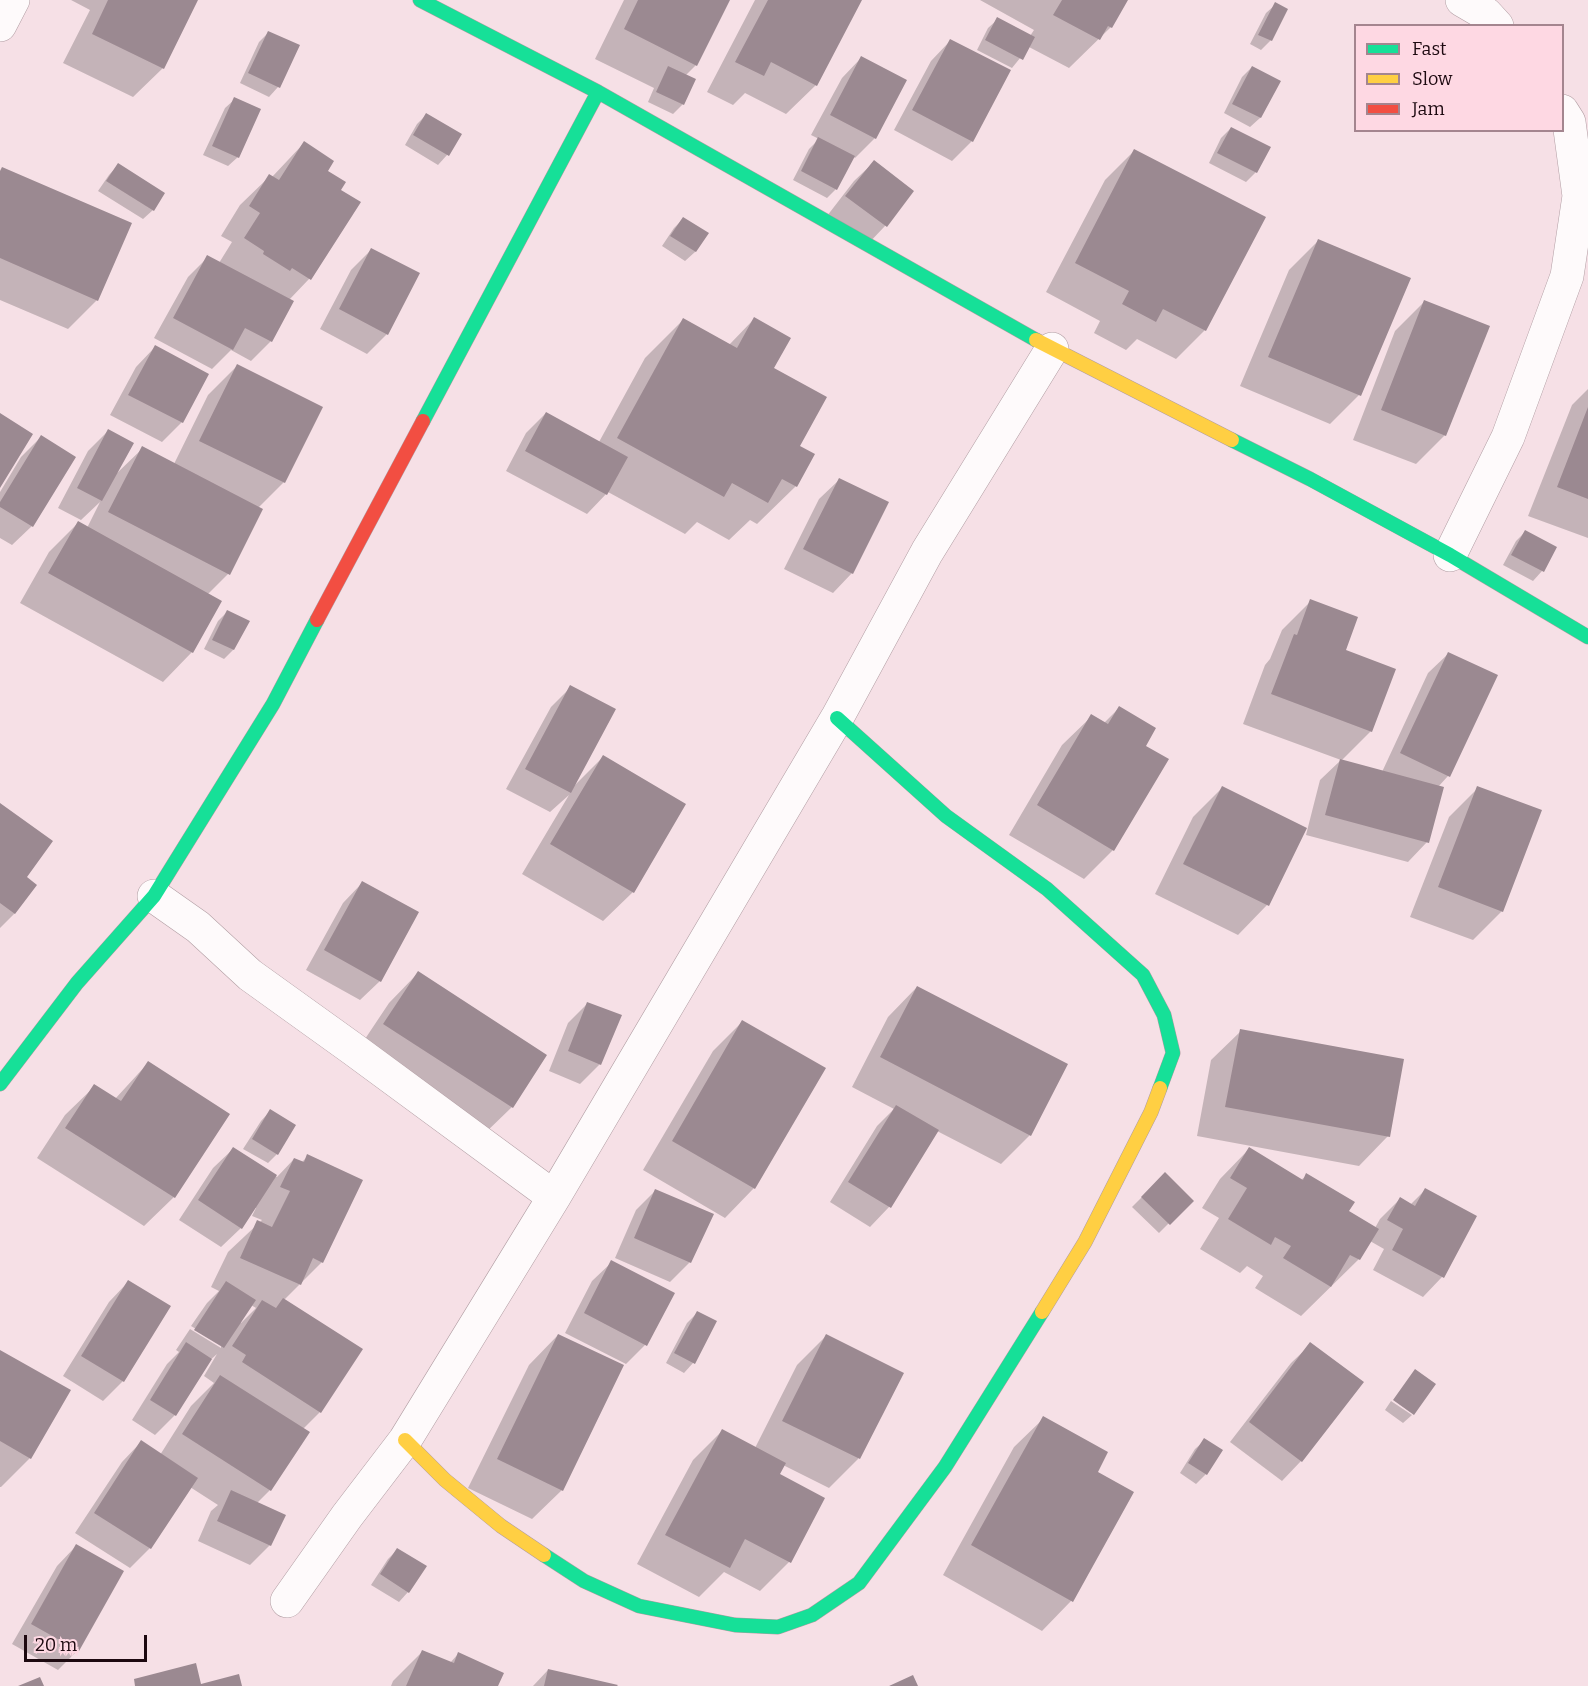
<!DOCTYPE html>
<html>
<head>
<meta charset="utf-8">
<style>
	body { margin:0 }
	#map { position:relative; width:1588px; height:1686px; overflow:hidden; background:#f6e0e6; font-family:Bitter,serif }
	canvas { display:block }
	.legend { position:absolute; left:1354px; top:24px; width:210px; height:108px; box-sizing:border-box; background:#fed8e3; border:2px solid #a4858f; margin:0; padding:8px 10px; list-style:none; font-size:18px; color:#1d0910 }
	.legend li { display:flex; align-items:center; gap:12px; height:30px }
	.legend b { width:30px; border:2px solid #a4858f }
	.scale { position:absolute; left:24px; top:1635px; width:123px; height:27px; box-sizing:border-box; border:3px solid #1d0910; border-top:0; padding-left:8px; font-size:18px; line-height:21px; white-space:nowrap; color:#1d0910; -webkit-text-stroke:4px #fed8e3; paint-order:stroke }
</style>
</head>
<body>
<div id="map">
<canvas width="1588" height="1686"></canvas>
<ul class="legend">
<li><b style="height:8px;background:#16e098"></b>Fast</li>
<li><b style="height:8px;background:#ffcf43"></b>Slow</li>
<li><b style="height:8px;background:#f24e42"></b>Jam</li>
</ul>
<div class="scale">20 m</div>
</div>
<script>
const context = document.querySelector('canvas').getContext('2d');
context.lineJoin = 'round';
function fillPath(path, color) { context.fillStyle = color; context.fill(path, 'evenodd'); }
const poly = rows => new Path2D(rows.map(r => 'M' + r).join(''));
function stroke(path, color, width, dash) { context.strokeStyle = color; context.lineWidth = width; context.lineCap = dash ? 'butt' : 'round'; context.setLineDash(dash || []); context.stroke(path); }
const shadow = poly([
	[71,0,196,0,163,68,133,97,63,63,90,10],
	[624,0,729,0,696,65,685,76,683,104,673,114,648,102,654,88,595,59],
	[755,0,861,0,816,85,786,114,745,93,733,105,707,92],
	[980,0,1127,0,1111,27,1069,68,1029,47,1012,68,977,50,988,28,998,19,1030,36,1034,30],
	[1276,4,1271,40,1261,50,1250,44,1266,13],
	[268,33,278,87,269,97,240,83,259,42],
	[950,41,972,141,952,161,894,130,931,61],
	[861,58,875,138,855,158,853,156,836,189,827,198,793,180,809,149,819,139,811,135,842,78],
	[1252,67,1279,81,1260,118,1250,127,1224,113,1242,77],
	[235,99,238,157,228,166,203,155,225,108],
	[426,115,460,135,447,155,438,165,405,145,417,124],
	[1231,128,1256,172,1246,182,1209,163,1221,138],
	[304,143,339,191,359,203,309,279,289,300,271,341,251,361,231,350,212,369,154,338,188,277,208,257,219,263,232,242,221,236,240,205,270,176,272,177],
	[1134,151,1205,330,1176,359,1137,339,1126,350,1094,333,1100,321,1046,292,1105,180],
	[874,162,912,191,885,226,866,246,827,216,854,181],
	[118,165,153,210,143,219,98,191,109,175],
	[0,171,97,300,68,329,0,300],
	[683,219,707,233,695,252,685,261,662,246,674,228],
	[1318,241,1359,395,1330,424,1240,386,1289,270],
	[371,250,387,334,367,354,320,329,351,270],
	[1424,302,1445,435,1416,464,1353,440,1395,331],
	[754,319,798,447,796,486,757,524,750,520,729,540,697,522,685,534,608,492,587,514,506,471,526,433,546,413,599,442,645,358,683,320,729,345],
	[155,347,182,422,162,442,110,415,136,367],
	[237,366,321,407,284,482,258,508,228,574,207,595,192,652,163,682,20,603,49,552,78,523,87,528,100,502,81,520,58,508,88,451,108,431,115,475,143,448,174,464,208,395],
	[1588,389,1588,538,1528,516,1572,405],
	[41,437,32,526,12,545,0,538,0,492,21,457],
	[839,480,852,573,833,593,784,569,819,499],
	[1525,532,1542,571,1533,581,1503,565,1516,541],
	[1311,601,1344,651,1371,731,1341,761,1382,772,1428,673,1448,654,1448,776,1438,787,1427,842,1408,862,1306,835,1320,780,1341,760,1243,724,1265,665,1270,659,1282,630],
	[227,612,248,621,233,650,224,659,204,649,218,621],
	[571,687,574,786,603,757,633,892,603,921,522,874,569,795,550,812,506,789,551,707],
	[1119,708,1143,746,1113,850,1084,879,1009,835,1062,745,1092,716,1104,723],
	[1222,788,1305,829,1267,905,1238,935,1155,894,1193,817],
	[1478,788,1502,911,1473,940,1410,917,1449,817],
	[0,804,25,878,35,885,14,914,0,928],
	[362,883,380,981,360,1000,306,970,343,903],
	[418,973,545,1056,512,1107,482,1136,355,1054,389,1003],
	[917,987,1030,1135,1001,1164,937,1131,889,1207,870,1227,830,1202,877,1126,894,1109,852,1087,888,1017],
	[587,1004,600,1064,580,1084,549,1071,568,1023],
	[742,1022,754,1188,725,1218,643,1170,713,1051],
	[1241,1031,1388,1136,1359,1166,1197,1136,1211,1060],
	[148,1063,227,1115,174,1197,144,1226,37,1158,65,1115,95,1086,115,1099],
	[270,1111,277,1154,268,1163,243,1149,261,1121],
	[233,1149,277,1177,294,1159,301,1163,308,1156,322,1262,284,1300,320,1412,303,1429,270,1490,257,1503,270,1545,250,1565,198,1541,211,1511,218,1505,190,1487,150,1548,130,1568,75,1533,122,1462,141,1442,160,1455,191,1406,214,1383,204,1376,217,1354,207,1363,175,1415,155,1435,132,1420,167,1364,179,1352,176,1350,190,1329,221,1348,221,1344,191,1326,207,1303,219,1291,211,1287,228,1252,262,1220,252,1216,256,1208,254,1207,241,1228,221,1247,179,1220,213,1168],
	[251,1305,256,1308,241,1323,240,1322],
	[1249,1149,1301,1180,1307,1175,1347,1211,1375,1228,1380,1219,1400,1199,1410,1205,1425,1190,1442,1277,1423,1297,1373,1270,1384,1249,1370,1241,1359,1259,1301,1316,1255,1288,1263,1276,1247,1266,1240,1273,1200,1249,1219,1218,1202,1208,1220,1179],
	[1165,1174,1191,1201,1159,1233,1132,1207],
	[656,1190,690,1262,670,1282,615,1258,636,1210],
	[612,1262,645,1345,626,1364,565,1333,592,1281],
	[128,1282,123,1381,103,1401,63,1376,109,1302],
	[697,1313,693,1363,684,1373,666,1363,687,1323],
	[558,1335,562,1490,532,1519,468,1488,529,1365],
	[826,1336,901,1373,858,1459,829,1488,783,1465,778,1475,789,1562,760,1591,724,1572,699,1597,637,1564,693,1460,722,1431,755,1448,797,1365],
	[1311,1344,1301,1461,1282,1481,1230,1442,1291,1363],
	[0,1352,30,1458,1,1487,0,1487],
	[1391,1401,1412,1415,1403,1423,1385,1410],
	[1044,1418,1096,1473,1132,1492,1071,1601,1042,1631,943,1575,1014,1447],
	[1205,1440,1206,1474,1196,1484,1180,1473,1195,1449],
	[76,1546,78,1650,58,1670,12,1644,57,1566],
	[397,1550,425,1567,408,1592,399,1602,371,1585,388,1559],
	[423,1651,450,1663,458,1654,497,1686,391,1686,393,1681],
	[548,1670,615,1686,533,1686]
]);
const building = poly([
	[108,0,198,0,164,69,92,34],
	[638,0,730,0,697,66,624,29],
	[768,0,862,0,817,86,771,62,764,76,735,62],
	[1062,0,1128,0,1112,28,1108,26,1100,40,1053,15],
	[1275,2,1288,9,1272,41,1258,35],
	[997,17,1035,37,1023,60,985,40],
	[268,31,300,45,280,88,248,73],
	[950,39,1011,70,973,142,912,110],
	[861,56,907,80,876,139,830,115],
	[668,66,696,79,684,105,656,92],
	[1252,66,1281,81,1261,118,1232,104],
	[234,97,261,109,239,158,212,146],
	[426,113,462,134,449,156,413,135],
	[1231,127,1271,147,1257,173,1217,153],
	[818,137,855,156,837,190,801,171],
	[304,141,334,161,328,171,346,182,341,190,361,202,311,280,292,268,290,271,263,254,264,251,244,238,260,213,249,206,269,174,279,180],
	[1134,149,1266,217,1206,331,1163,309,1156,322,1122,304,1129,291,1075,263],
	[874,160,914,191,887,227,845,196],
	[118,163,165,193,154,211,106,181],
	[2,167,132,223,98,301,0,258,0,171],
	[683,217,709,233,696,252,670,236],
	[1318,239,1411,278,1361,396,1268,357],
	[371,248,420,273,388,335,339,309],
	[207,255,294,301,272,342,245,328,233,350,173,318],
	[1424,300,1490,326,1446,436,1381,410],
	[754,317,791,338,774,368,827,397,800,446,815,454,797,487,782,479,768,503,732,483,724,497,617,438,683,318,737,348],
	[155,345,209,374,183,423,128,395],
	[237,364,323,407,285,483,199,441],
	[1588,407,1588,499,1557,487],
	[546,412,628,457,607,495,525,451],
	[0,413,33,434,0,488],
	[108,429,134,443,102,501,77,488],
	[41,435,76,457,33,527,0,507,0,502],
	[142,446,263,509,230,575,108,512],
	[839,478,889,502,853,574,803,549],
	[78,521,222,601,193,653,48,573],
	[1525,530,1557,547,1544,572,1511,555],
	[1310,599,1358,617,1346,650,1396,669,1372,732,1271,694,1294,634,1297,635],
	[227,610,250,621,234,650,212,640],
	[1448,652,1498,675,1450,777,1400,753],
	[570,685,616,709,571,793,525,769],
	[1119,706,1156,728,1146,746,1169,759,1114,851,1037,805,1091,714,1108,724],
	[603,755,686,804,634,893,550,844],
	[1340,759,1444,787,1429,843,1325,815],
	[1222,786,1307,828,1269,906,1183,864],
	[1477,786,1542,810,1503,912,1438,887],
	[0,803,53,841,27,877,37,885,15,914,0,903],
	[362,881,419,912,381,982,324,950],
	[418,971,547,1055,513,1108,383,1024],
	[917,986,1068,1064,1031,1136,880,1057],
	[587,1002,622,1015,601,1065,568,1051],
	[742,1020,826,1068,755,1189,672,1141],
	[1240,1029,1404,1059,1390,1137,1225,1107],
	[148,1061,230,1114,175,1198,65,1128,94,1084,121,1101],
	[896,1105,939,1130,891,1208,848,1182],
	[270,1109,296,1125,278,1155,252,1139],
	[233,1147,277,1175,242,1229,198,1200],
	[1249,1147,1303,1180,1306,1173,1355,1202,1349,1211,1379,1229,1360,1260,1350,1255,1331,1287,1283,1258,1291,1246,1275,1237,1271,1245,1228,1219,1247,1188,1230,1178],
	[307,1154,363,1180,323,1263,313,1258,301,1285,240,1258,257,1220,272,1227,290,1191,280,1187,294,1158,304,1162],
	[1165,1172,1194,1201,1170,1225,1141,1197],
	[1425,1188,1477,1216,1444,1278,1392,1250,1403,1229,1387,1220,1400,1197,1415,1206],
	[655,1189,714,1214,691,1263,634,1238],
	[611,1260,675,1293,647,1346,584,1313],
	[128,1280,171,1306,124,1382,81,1356],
	[226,1281,256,1300,224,1348,194,1330],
	[283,1298,363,1349,321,1413,242,1362,246,1355,232,1346,262,1300,276,1308],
	[697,1311,717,1321,695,1364,674,1353],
	[558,1334,624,1365,563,1491,497,1459],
	[826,1334,904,1373,860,1459,782,1421],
	[186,1342,212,1359,176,1416,150,1400],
	[1310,1342,1364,1382,1302,1462,1249,1422],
	[0,1350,71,1390,31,1459,0,1441],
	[1415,1369,1436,1384,1414,1415,1393,1400],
	[220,1375,310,1432,271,1491,182,1434],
	[1043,1416,1108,1452,1098,1472,1134,1492,1073,1602,971,1545],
	[722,1429,786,1463,780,1474,825,1498,791,1563,745,1539,730,1568,665,1535],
	[1204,1438,1223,1450,1207,1475,1188,1463],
	[141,1440,198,1478,151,1549,94,1513],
	[231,1490,286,1515,271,1546,217,1521],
	[76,1544,124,1571,79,1651,31,1624],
	[397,1548,427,1566,409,1593,380,1574],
	[422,1650,454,1663,458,1652,504,1673,498,1686,406,1686],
	[196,1663,201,1684,239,1674,242,1686,135,1686,134,1679],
	[548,1669,618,1685,617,1686,544,1686],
	[913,1675,918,1686,889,1686],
	[40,1677,44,1686,18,1686]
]);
const street = poly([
	[1462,0,1486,14,1497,26],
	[0,25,13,0],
	[1450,555,1508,437,1567,276,1579,196,1569,122,1562,111],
	[154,896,198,927,250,975,353,1049,554,1197],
	[287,1601,347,1516,405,1440,554,1197,837,718,927,552,1052,349]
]);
const fast = poly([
	[420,0,598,92,1036,340],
	[423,421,598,92],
	[1232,440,1310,479,1450,555,1588,637],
	[837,718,946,816,1047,889,1143,975,1164,1015,1173,1053,1160,1088],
	[0,1084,77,983,154,896,273,704,317,620],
	[544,1555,584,1581,639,1606,735,1625,778,1627,812,1615,859,1583,945,1467,1042,1312]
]);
const slow = poly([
	[1036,340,1232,440],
	[1042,1312,1085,1242,1151,1112,1160,1088],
	[405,1440,445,1480,501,1526,544,1555]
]);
const jam = poly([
	[317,620,423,421]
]);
fillPath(shadow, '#0003');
fillPath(building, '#9b8991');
stroke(street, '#b09ca2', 34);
stroke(fast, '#b09ca2', 15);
stroke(slow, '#b09ca2', 15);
stroke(jam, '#b09ca2', 15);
stroke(street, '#fefafb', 33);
stroke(fast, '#16e098', 14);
stroke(slow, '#ffcf43', 14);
stroke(jam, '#f24e42', 14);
</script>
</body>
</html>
